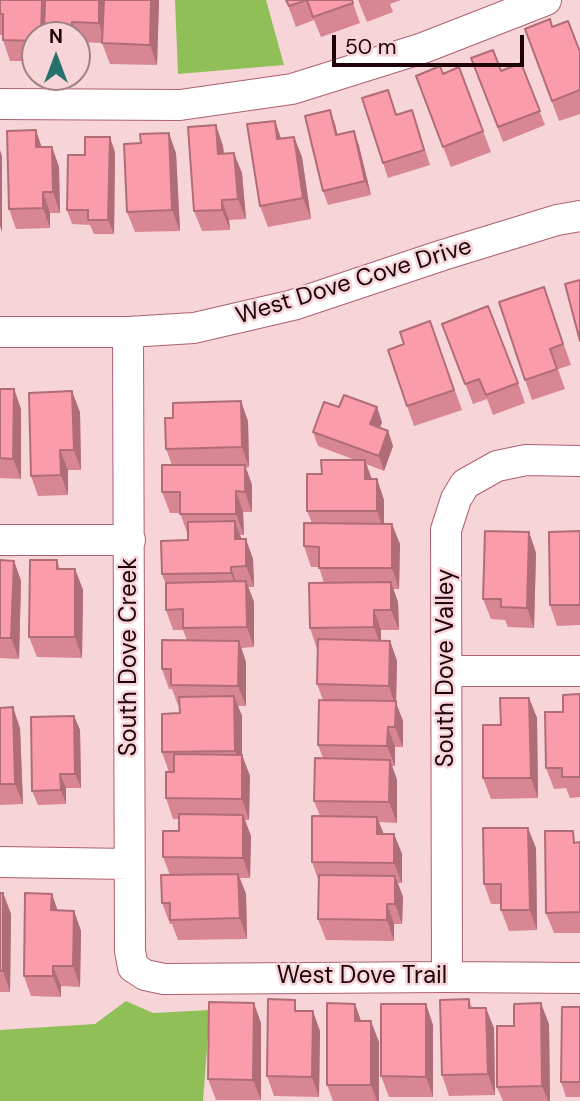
<!DOCTYPE html>
<html>
<head>
<meta charset="utf-8">
<style>
	body { margin:0 }
	#map { position:relative; width:580px; height:1101px; overflow:hidden; background:#f7d4d8; font-family:"DM Sans",sans-serif }
	canvas { display:block }
	.north { position:absolute; left:21px; top:21px; width:70px; height:70px; box-sizing:border-box; background:#f7d4d8; border:2px solid #a08085; border-radius:50%; rotate:0deg; font-size:19px; font-weight:700; line-height:28px; text-align:center; color:#1e0309 }
	.north::after { content:''; display:block; margin:auto; width:24px; height:32px; background:#27716c; clip-path:polygon(50% 0,100% 100%,50% 72%,0 100%) }
	.scale { position:absolute; left:332px; top:35px; width:192px; height:32px; box-sizing:border-box; border:4px solid #1e0309; border-top:0; padding-left:9px; font-size:21px; line-height:24px; white-space:nowrap; color:#1e0309; -webkit-text-stroke:5px #f7d4d8; paint-order:stroke }
</style>
</head>
<body>
<div id="map">
<canvas width="580" height="1101"></canvas>
<div class="north">N</div>
<div class="scale">50 m</div>
</div>
<script>
const context = document.querySelector('canvas').getContext('2d');
context.lineJoin = 'round';
function fillPath(path, color) { context.fillStyle = color; context.fill(path, 'evenodd'); }
const poly = rows => new Path2D(rows.map(r => 'M' + r).join(''));
function stroke(path, color, width, dash) { context.strokeStyle = color; context.lineWidth = width; context.lineCap = dash ? 'butt' : 'round'; context.setLineDash(dash || []); context.stroke(path); }
function write(font, color, halo, rows, align = 'center') {
  context.font = font + ' "DM Sans",sans-serif'; context.lineWidth = 5; context.setLineDash([]); context.textBaseline = 'middle'; context.strokeStyle = halo; context.fillStyle = color; for (const [text, x, y, turn = 0] of rows) {
    context.save(); context.translate(x, y); context.rotate((+turn || 0) * Math.PI / 180); context.textAlign = isNaN(turn) ? turn : align; if (halo) context.strokeText(text, 0, 0); context.fillText(text, 0, 0); context.restore();
  }
}
const green = poly([
	[175,0,266,0,284,65,178,74],
	[126,1001,153,1013,210,1010,203,1101,0,1101,0,1030,95,1024]
]);
const minor = poly([
	[0,104,180,105,292,89,423,48,546,0],
	[0,332,128,332,194,328,293,305,443,255,557,220,580,216],
	[128,332,130,951,133,967,145,975,164,979,447,977,580,978],
	[0,540,130,540],
	[448,671,580,671],
	[0,862,129,864],
	[447,977,446,530,456,499,465,484,497,466,526,460,580,461]
]);
const wall = poly([
	[0,0,159,0,157,65,110,64,102,43,80,42,80,65,77,65,77,35,35,35,35,61,10,61,3,40,3,35,0,35],
	[286,0,352,0,360,23,321,37,314,20,296,27],
	[358,0,401,0,390,4,393,12,367,22],
	[552,27,580,52,580,114,559,121,525,29],
	[471,58,501,71,521,63,545,125,503,142],
	[423,96,483,131,491,152,451,167],
	[396,115,417,124,430,165,388,178,383,163],
	[275,121,281,138,294,137,302,157,311,219,268,227,260,206],
	[335,124,337,135,354,131,359,146,371,195,328,205,323,191],
	[216,125,223,146,224,153,242,173,246,219,229,220,230,230,202,231,194,211],
	[42,147,52,147,59,167,60,213,50,213,50,228,16,229,9,209],
	[115,152,114,234,94,234,90,225,72,224,67,210,85,155],
	[176,153,180,231,135,232,127,212],
	[551,307,571,365,558,369,565,389,532,400,525,380],
	[430,321,462,410,414,426,407,406,404,344],
	[442,324,518,383,525,403,493,415,487,399,473,404],
	[0,389,14,389,21,409,21,479,0,478],
	[80,412,81,470,68,470,68,495,38,496,31,476],
	[248,421,249,467,246,468,252,485,252,512,243,512,244,535,240,535,253,559,254,587,248,587,254,602,254,647,241,648,246,662,246,706,238,706,242,716,242,755,250,776,249,820,245,820,251,836,250,878,240,878,246,894,247,939,178,940,172,924,170,924,162,903,170,875,163,857,179,831,179,819,173,819,166,798,169,772,162,752,180,713,179,705,178,705,172,689,169,689,162,669,187,640,183,630,173,630,166,610,166,585,162,574,188,540,188,535,180,513,170,513,162,492,172,465,166,449],
	[382,422,380,428,388,431,393,446,384,471,366,464,372,479,377,479,384,500,384,524,400,544,399,589,393,589,398,602,399,630,381,630,381,641,390,641,397,661,396,703,403,721,403,747,395,747,395,766,392,766,397,780,397,823,379,822,383,834,394,834,402,854,402,883,398,883,403,897,402,924,394,924,394,941,326,940,318,919,319,882,312,862,320,816,314,801,323,758,318,745,323,700,317,684,318,649,317,649,310,628,324,583,319,567,311,567,304,546,312,523,307,511,322,474,355,460,318,446,313,432],
	[580,531,580,625,557,626,550,605],
	[529,532,536,553,534,628,508,627,505,620,491,619,483,599],
	[0,560,14,561,21,581,19,659,0,658],
	[57,560,60,569,75,569,83,590,82,658,37,657,29,637],
	[580,694,580,797,570,798,566,788,554,789,546,768],
	[529,698,537,718,538,798,491,799,483,778,501,725],
	[0,708,20,728,23,804,0,805],
	[74,716,80,730,81,788,66,788,66,804,38,805,32,791],
	[578,842,580,842,580,933,554,933,546,913],
	[536,848,537,930,509,931,501,910,501,904,491,904,484,884],
	[0,893,3,893,11,914,10,992,0,992],
	[58,911,74,911,81,931,80,987,61,986,61,997,31,996,24,976],
	[469,999,472,1008,494,1028,495,1095,449,1096,442,1075],
	[355,1004,361,1021,379,1042,379,1101,333,1101,327,1085],
	[426,1004,433,1025,433,1097,389,1097,381,1076],
	[580,1007,580,1097,566,1097,561,1082],
	[299,1011,320,1031,319,1097,274,1096,267,1076],
	[261,1023,261,1100,216,1100,208,1079],
	[549,1024,550,1101,503,1101,497,1087]
]);
const shadedWall = poly([
	[42,0,49,0,49,35,41,35],
	[99,0,107,0,106,43,99,23],
	[151,0,159,0,157,65,150,45],
	[72,22,80,42,80,65,77,58,77,35,72,35],
	[330,110,335,124,341,150,336,135],
	[275,121,282,142,277,139],
	[216,125,223,146,225,174,218,154],
	[36,130,43,151,36,147],
	[354,131,359,146,371,195,365,181],
	[169,133,176,153,180,231,172,210],
	[110,137,115,152,114,234,108,220],
	[294,137,302,157,311,219,303,198],
	[52,147,59,167,60,213,53,192],
	[0,150,2,156,2,232,0,226],
	[234,153,242,173,246,219,238,199],
	[43,192,50,213,50,228,43,208],
	[222,200,229,220,230,230,222,210],
	[14,389,21,409,21,479,13,459],
	[72,391,80,412,81,470,74,450],
	[241,401,248,421,249,467,242,447],
	[377,407,382,422,375,439,370,424],
	[388,431,393,446,384,471,379,456],
	[60,450,68,470,68,495,61,475],
	[365,460,372,480,365,479],
	[245,465,252,485,252,512,245,492],
	[377,479,384,500,384,531,377,511],
	[236,491,243,512,244,535,236,514],
	[235,521,242,541,235,539],
	[392,524,400,544,399,589,392,568],
	[529,532,536,553,534,628,527,608],
	[246,539,253,559,254,587,246,566],
	[14,561,21,581,19,659,11,638],
	[231,567,238,587,238,593,231,573],
	[75,569,83,590,82,658,75,637],
	[246,581,254,602,254,647,247,627],
	[391,582,398,602,399,630,391,610],
	[374,610,381,630,381,647,374,627],
	[239,641,246,662,246,706,238,686],
	[390,641,397,661,396,703,403,721,403,747,395,727,395,705,389,686],
	[234,696,242,716,242,770,242,755,250,776,249,820,242,799,242,771,235,751],
	[529,698,537,718,538,798,531,778],
	[13,707,20,728,23,804,15,784],
	[74,716,80,730,81,788,75,774],
	[388,727,395,747,395,766,387,746],
	[390,760,397,780,397,823,389,802],
	[60,774,66,788,66,804,61,790],
	[243,815,251,836,250,878,243,858],
	[377,817,385,837,377,834],
	[528,828,536,848,537,930,530,910],
	[394,834,402,854,402,883,394,863],
	[238,874,246,894,247,939,240,918],
	[395,876,403,897,402,924,395,904],
	[3,893,11,914,10,992,3,971],
	[52,894,59,914,51,910],
	[387,904,394,924,394,941,387,920],
	[74,911,81,931,80,987,73,966],
	[53,966,61,986,61,997,53,976],
	[254,1003,261,1023,261,1100,253,1080],
	[541,1003,549,1024,550,1101,548,1101,542,1086],
	[355,1004,362,1024,355,1021],
	[426,1004,433,1025,433,1097,426,1077],
	[486,1008,494,1028,495,1095,488,1074],
	[313,1011,320,1031,319,1097,312,1077],
	[371,1021,379,1042,379,1101,377,1101,371,1085]
]);
const building = poly([
	[0,0,42,0,41,35,35,35,35,41,3,40,3,14,0,14,0,0],
	[45,0,99,0,99,23,72,22,72,35,44,35,45,0],
	[104,0,151,0,150,45,102,43,104,0],
	[286,0,307,0,289,6,286,0],
	[307,0,352,0,353,3,313,17,307,0],
	[550,19,552,27,568,21,580,52,580,90,552,101,525,29,550,19],
	[493,50,501,71,521,63,540,111,498,127,471,58,493,50],
	[440,66,443,74,459,67,483,131,443,147,416,76,440,66],
	[388,90,396,115,412,110,424,150,383,163,362,98,388,90],
	[330,110,336,135,354,131,365,181,323,191,305,116,330,110],
	[275,121,277,139,294,137,303,198,260,206,247,124,275,121],
	[216,125,218,154,234,153,238,199,222,200,222,210,194,211,188,127,216,125],
	[36,130,36,147,52,147,53,192,43,192,43,208,9,209,7,131,36,130],
	[169,133,172,210,127,212,124,144,141,143,140,134,169,133],
	[85,137,110,137,108,220,88,220,88,210,67,210,68,155,85,155,85,137],
	[580,280,580,341,565,284,580,280],
	[544,287,563,344,550,349,557,369,525,380,499,302,544,287],
	[488,306,518,383,486,395,479,379,465,384,442,324,488,306],
	[430,321,454,390,407,406,388,350,404,344,400,332,430,321],
	[0,389,14,389,13,459,0,458,0,389],
	[72,391,74,450,60,450,61,475,31,476,29,393,72,391],
	[344,395,377,407,370,424,388,431,379,456,313,432,324,402,339,407,344,395],
	[241,401,242,447,166,449,165,418,173,418,173,403,241,401],
	[321,460,365,460,365,479,377,479,377,511,307,511,307,474,322,474,321,460],
	[162,465,245,465,245,492,236,491,236,514,180,514,180,492,162,492,162,465],
	[235,521,235,539,246,539,246,566,231,567,231,573,162,574,161,541,188,540,188,522,235,521],
	[304,523,392,524,392,568,319,568,319,547,304,546,304,523],
	[485,531,529,532,527,608,501,607,501,599,483,599,485,531],
	[580,531,580,605,550,605,549,532,580,531],
	[0,560,14,561,11,638,0,638,0,560],
	[30,560,57,560,57,569,75,569,75,637,29,637,30,560],
	[246,581,247,627,183,628,183,609,166,610,166,583,246,581],
	[391,582,391,610,374,610,374,627,310,628,309,583,391,582],
	[318,639,390,641,389,686,317,684,318,639],
	[162,640,239,641,238,686,171,685,171,669,162,669,162,640],
	[580,694,580,777,562,777,562,768,546,768,545,712,563,712,563,695,580,694],
	[234,696,235,751,162,752,162,714,180,713,179,697,234,696],
	[500,698,529,698,531,778,483,778,483,725,501,725,500,698],
	[319,700,396,701,395,727,388,727,387,746,318,745,319,700],
	[13,707,15,784,0,784,0,708,13,707],
	[74,716,75,774,60,774,61,790,32,791,31,717,74,716],
	[174,754,242,755,242,799,166,798,166,772,174,772,174,754],
	[315,758,390,760,389,802,314,801,315,758],
	[179,814,243,815,243,858,163,857,163,831,179,831,179,814],
	[312,816,377,817,377,834,394,834,394,863,312,862,312,816],
	[483,828,528,828,530,910,501,910,501,884,484,884,483,828],
	[545,831,573,831,574,843,580,842,580,912,546,913,545,831],
	[238,874,240,918,170,920,170,903,162,903,161,875,238,874],
	[319,875,395,876,395,904,387,904,387,920,318,919,319,875],
	[0,893,3,893,3,971,0,971,0,893],
	[25,893,52,894,51,910,74,911,73,966,53,966,53,976,24,976,25,893],
	[268,999,295,1000,295,1011,313,1011,312,1077,267,1076,268,999],
	[469,999,469,1008,486,1008,488,1074,442,1075,440,1000,469,999],
	[209,1002,254,1003,253,1080,208,1079,209,1002],
	[327,1003,355,1004,355,1021,371,1021,371,1085,327,1085,327,1003],
	[541,1003,542,1086,497,1087,497,1026,514,1026,514,1004,541,1003],
	[381,1004,426,1004,426,1077,381,1076,381,1004],
	[562,1007,580,1007,580,1082,561,1082,562,1007]
]);
const streetNames = [
	["West Dove Cove Drive",354,282,-17],
	["South Dove Creek",130,657,-90],
	["South Dove Valley",447,668,-90],
	["West Dove Trail",362,977]
];
fillPath(green, '#91bf57');
stroke(minor, '#ad606e', 32);
stroke(minor, '#fff', 30);
fillPath(wall, '#d88693');
fillPath(shadedWall, '#b06d78');
fillPath(building, '#fb9cab');
stroke(building, '#b06d78', 2);
write('24px', '#1e0309', '#f7d4d8', streetNames);
</script>
</body>
</html>
